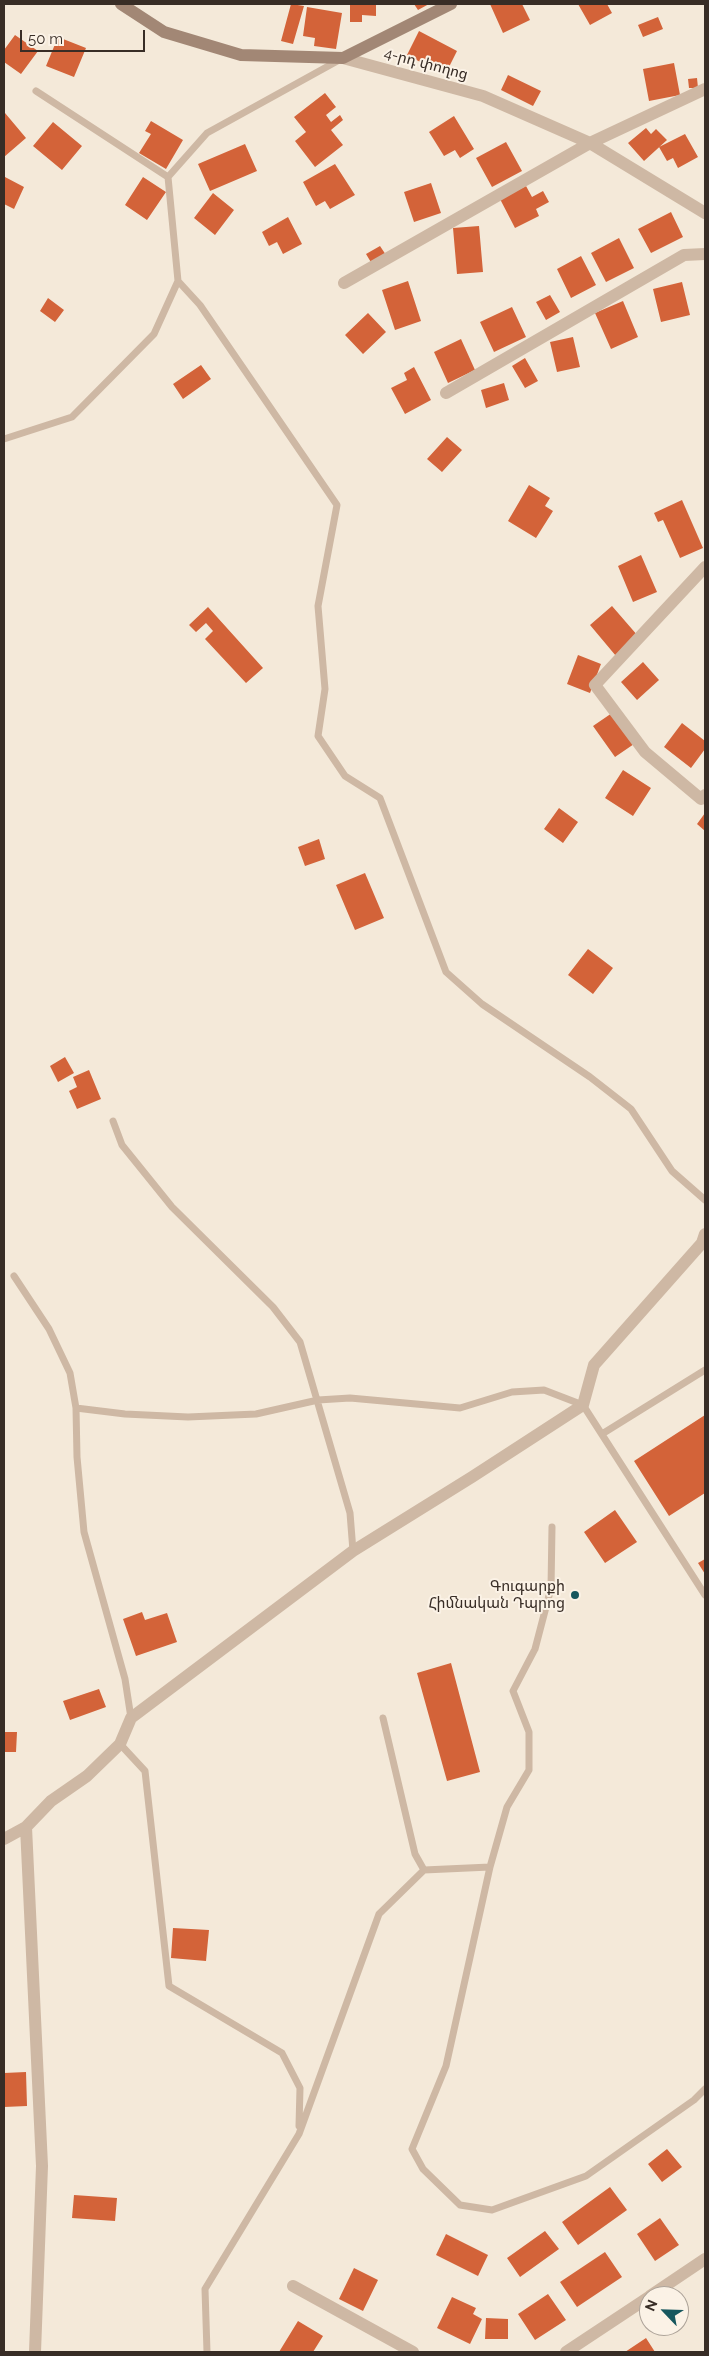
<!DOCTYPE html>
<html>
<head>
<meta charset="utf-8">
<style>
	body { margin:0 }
	#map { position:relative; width:709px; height:2356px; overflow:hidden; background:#f4e9d9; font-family:Raleway,sans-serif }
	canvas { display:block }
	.frame { position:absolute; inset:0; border:5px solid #382d26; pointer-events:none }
	.north { position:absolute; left:639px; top:2286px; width:50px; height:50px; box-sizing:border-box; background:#fbf2e6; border:1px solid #ada399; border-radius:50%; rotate:294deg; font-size:14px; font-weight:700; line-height:20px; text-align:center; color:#382d26 }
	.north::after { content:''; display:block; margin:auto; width:18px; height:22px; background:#17575e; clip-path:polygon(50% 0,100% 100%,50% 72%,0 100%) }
	.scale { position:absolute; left:20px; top:30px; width:125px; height:22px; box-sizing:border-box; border:2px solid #382d26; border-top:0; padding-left:6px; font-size:15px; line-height:18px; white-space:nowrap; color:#382d26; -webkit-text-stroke:4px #fbf2e6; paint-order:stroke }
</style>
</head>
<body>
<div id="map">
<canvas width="709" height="2356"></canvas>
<div class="frame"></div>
<div class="north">N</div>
<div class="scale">50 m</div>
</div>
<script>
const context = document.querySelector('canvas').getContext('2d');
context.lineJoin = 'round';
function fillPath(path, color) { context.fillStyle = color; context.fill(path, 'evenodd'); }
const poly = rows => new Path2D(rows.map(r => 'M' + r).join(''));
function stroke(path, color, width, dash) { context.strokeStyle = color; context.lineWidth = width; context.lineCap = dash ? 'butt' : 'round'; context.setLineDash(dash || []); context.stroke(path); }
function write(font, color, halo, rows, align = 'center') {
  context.font = font + ' Raleway,"Noto Sans Armenian",sans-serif'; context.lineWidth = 4; context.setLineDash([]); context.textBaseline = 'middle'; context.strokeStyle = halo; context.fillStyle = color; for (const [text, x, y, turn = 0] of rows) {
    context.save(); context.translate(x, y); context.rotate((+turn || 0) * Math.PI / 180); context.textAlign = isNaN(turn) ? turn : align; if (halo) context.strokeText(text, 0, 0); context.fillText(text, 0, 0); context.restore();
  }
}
const building = poly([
	[291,4,304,6,293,44,281,41],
	[350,4,376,4,376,16,362,15,362,22,350,22],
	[414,4,429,4,418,10],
	[490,4,522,4,530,20,503,33],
	[578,4,607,4,612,13,590,25],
	[307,7,342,13,336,49,314,46,315,38,303,36],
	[658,17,663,29,643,37,638,25],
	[419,31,457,51,445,75,407,55],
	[15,35,38,51,21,74,4,62,4,50],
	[58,37,86,48,74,77,46,66],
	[674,63,680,95,649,101,643,69],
	[508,75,541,91,533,106,501,90],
	[697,78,698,88,689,88,688,79],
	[325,93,336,107,326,115,331,122,340,115,343,120,331,130,343,145,315,167,295,141,306,132,294,117],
	[5,113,26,138,4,157,4,114],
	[454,116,474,149,460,158,455,150,444,156,429,132],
	[151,121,183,140,166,169,139,153,151,134,145,131],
	[53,122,82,146,62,170,33,146],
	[646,128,651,134,656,129,667,140,644,161,628,143],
	[685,134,698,157,678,168,673,158,667,161,659,147],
	[506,142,522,171,492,187,476,158],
	[245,144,257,171,210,191,198,164],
	[335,164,355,195,330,209,325,201,316,206,303,182],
	[5,177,24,187,14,209,4,204],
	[143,177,166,192,147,220,125,205],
	[431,183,441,213,414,222,404,192],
	[526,186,532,197,543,191,549,202,536,209,539,216,515,228,500,199],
	[213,193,234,210,215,235,194,218],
	[671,212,683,237,651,253,638,229],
	[288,217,302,244,283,254,277,242,269,246,262,232],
	[479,226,483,272,457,274,453,228],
	[619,238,634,268,606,282,591,253],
	[380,246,386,255,372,264,366,254],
	[581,256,596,285,571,298,557,269],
	[408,281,421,321,395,330,382,290],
	[682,282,690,315,661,322,653,289],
	[550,295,560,312,546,320,536,302],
	[48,298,64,310,55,322,40,311],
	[623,301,638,337,611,349,595,313],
	[512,307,526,337,494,352,480,322],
	[368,313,386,332,363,354,345,335],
	[573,337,580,367,557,372,550,342],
	[461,339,475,370,448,383,434,352],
	[525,358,538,381,525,388,512,366],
	[201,365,211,379,183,399,173,384],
	[414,367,431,400,405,414,391,388,407,380,404,373],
	[504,383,509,400,486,408,481,390],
	[447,437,462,450,442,472,427,459],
	[529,485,550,498,545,506,553,511,536,538,508,521],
	[682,500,703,548,680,558,663,520,658,522,654,513],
	[641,555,657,592,633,602,618,566],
	[612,606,638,636,616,656,590,625],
	[208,607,263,668,246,683,205,639,213,631,206,623,196,632,189,625],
	[578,655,601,664,590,693,567,684],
	[643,662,659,680,637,700,621,682],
	[612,713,634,744,615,757,593,726],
	[682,723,705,741,705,749,691,768,664,747],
	[623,770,651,788,633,816,605,798],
	[559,808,578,822,563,843,544,829],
	[705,813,705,831,697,824],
	[319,839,325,859,305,866,298,847],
	[365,873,384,918,355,930,336,885],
	[588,949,613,968,593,994,568,975],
	[65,1057,74,1073,58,1082,50,1066],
	[89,1070,101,1099,77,1109,69,1091,77,1087,73,1077],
	[705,1415,705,1493,669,1516,634,1461],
	[615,1510,637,1542,605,1563,584,1532],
	[705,1559,705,1574,698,1563],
	[142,1612,145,1620,167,1613,177,1642,136,1656,123,1619],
	[451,1663,480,1772,447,1781,417,1673],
	[99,1689,106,1707,70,1720,63,1701],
	[4,1732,17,1732,16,1752,4,1752],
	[173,1928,209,1930,206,1961,171,1958],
	[26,2072,27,2106,4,2107,4,2073],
	[667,2149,682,2167,662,2182,648,2164],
	[610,2187,627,2210,578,2245,562,2222],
	[74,2195,117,2198,115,2221,72,2218],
	[660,2218,679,2245,655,2261,637,2234],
	[545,2231,559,2249,520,2277,507,2258],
	[446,2234,488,2255,478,2276,436,2255],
	[605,2252,622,2277,577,2307,560,2282],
	[354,2268,378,2280,363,2311,339,2299],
	[548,2294,566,2320,535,2340,518,2314],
	[452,2297,476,2308,473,2314,482,2319,470,2344,437,2328],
	[486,2318,508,2319,508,2339,485,2339],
	[298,2321,323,2336,313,2352,279,2352],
	[646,2338,655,2352,625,2352]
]);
const lane = poly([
	[36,91,168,177],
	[178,281,200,305,337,505,318,606,325,689,318,736,345,776,380,798,446,972,482,1004,590,1077,631,1109,672,1171,705,1200],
	[4,439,72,417,154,334,178,281,168,177,207,133,341,59],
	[113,1121,122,1145,172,1207,273,1307,300,1342,350,1513,353,1551],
	[14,1276,49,1329,70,1373,76,1408,77,1457,84,1532,125,1679,131,1718],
	[76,1408,125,1414,188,1417,256,1414,318,1400,350,1398,460,1408,512,1392,544,1390,583,1405,705,1595],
	[602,1434,705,1370],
	[383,1718,415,1854,424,1870],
	[120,1744,145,1771,169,1986,282,2053,300,2088,299,2126],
	[490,1867,507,1807,529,1770,529,1732,513,1691,535,1649,551,1588,552,1527],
	[207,2352,205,2289,299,2134,379,1914,424,1870,490,1867,446,2066,412,2149,423,2169,460,2205,492,2210,586,2176,694,2100,705,2089]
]);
const street = poly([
	[343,58,483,96,590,143,705,213],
	[344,283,590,143,705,89],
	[446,393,684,255,705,254],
	[705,567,595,685,645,752,701,799,705,795],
	[26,1827,42,2166,35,2352],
	[4,1839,26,1827,51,1801,87,1776,120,1744,131,1718,353,1551,472,1477,583,1405,594,1365,702,1243,705,1234],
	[293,2286,413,2352],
	[650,2296,705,2259],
	[566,2352,649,2297]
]);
const secondary = poly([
	[121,4,164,32,241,55,343,58,451,4]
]);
const markers = [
	[575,1595,5,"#17575e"]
];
const streetNames = [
	["4-րդ փողոց",426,64,15]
];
const poiNames = [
	["Գուգարքի",565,1586],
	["Հիմնական Դպրոց",565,1603]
];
fillPath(building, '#d36339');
stroke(lane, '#ceb8a4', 7);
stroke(street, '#ceb8a4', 12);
stroke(secondary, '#a28775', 12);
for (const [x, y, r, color] of markers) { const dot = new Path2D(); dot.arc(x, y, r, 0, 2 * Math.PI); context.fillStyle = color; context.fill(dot); stroke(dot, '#fbf2e6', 2); }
write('15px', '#382d26', '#fbf2e6', streetNames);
write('15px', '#382d26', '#fbf2e6', poiNames, 'right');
</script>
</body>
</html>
